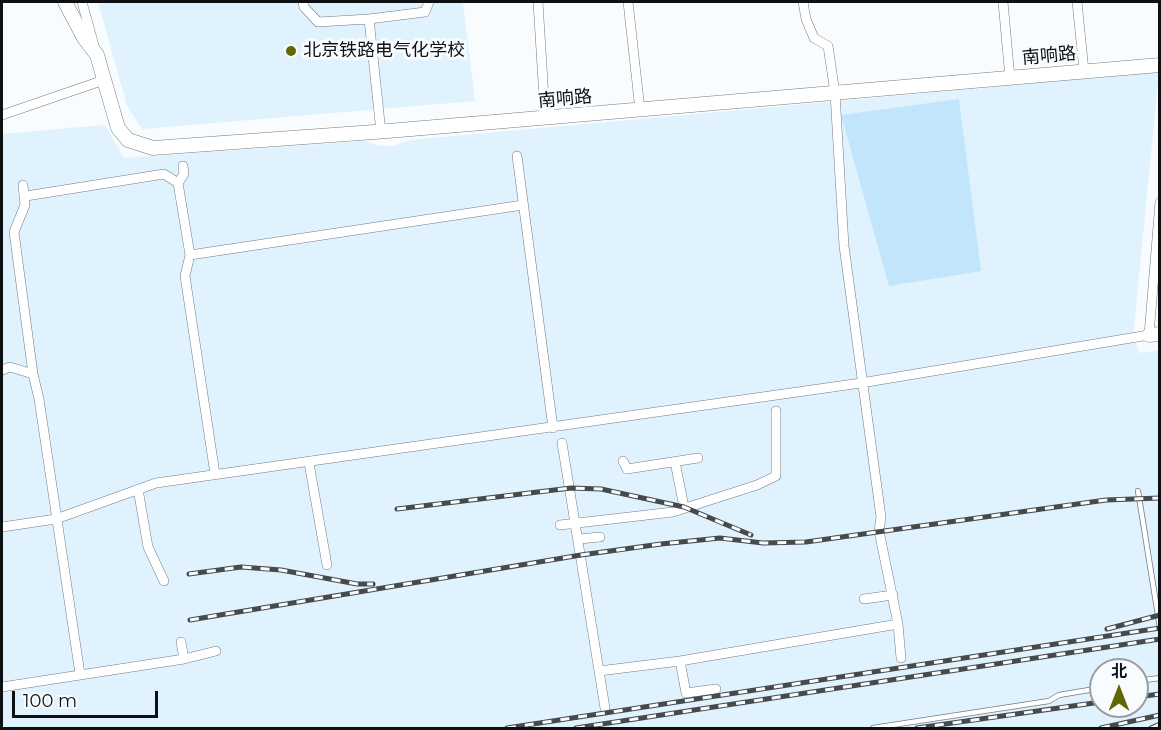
<!DOCTYPE html>
<html>
<head>
<meta charset="utf-8">
<style>
	body { margin:0 }
	#map { position:relative; width:1161px; height:730px; overflow:hidden; background:#f8fcfe; font-family:Montserrat,"Noto Sans SC",sans-serif }
	canvas { display:block }
	.frame { position:absolute; inset:0; border:3px solid #0d1113; pointer-events:none }
	.north { position:absolute; left:1089px; top:658px; width:60px; height:60px; box-sizing:border-box; background:#f8fcfe; border:2px solid #9a9ea0; border-radius:50%; rotate:0deg; font-size:16px; font-weight:700; line-height:24px; text-align:center; color:#0d1113 }
	.north::after { content:''; display:block; margin:auto; width:21px; height:27px; background:#626706; clip-path:polygon(50% 0,100% 100%,50% 72%,0 100%) }
	.scale { position:absolute; left:12px; top:691px; width:146px; height:27px; box-sizing:border-box; border:3px solid #0d1113; border-top:0; padding-left:8px; font-size:18px; line-height:21px; white-space:nowrap; color:#0d1113; -webkit-text-stroke:4px #f8fcfe; paint-order:stroke }
</style>
</head>
<body>
<div id="map">
<canvas width="1161" height="730"></canvas>
<div class="frame"></div>
<div class="north">北</div>
<div class="scale">100 m</div>
</div>
<script>
const context = document.querySelector('canvas').getContext('2d');
context.lineJoin = 'round';
function fillPath(path, color) { context.fillStyle = color; context.fill(path, 'evenodd'); }
const poly = rows => new Path2D(rows.map(r => 'M' + r).join(''));
function stroke(path, color, width, dash) { context.strokeStyle = color; context.lineWidth = width; context.lineCap = dash ? 'butt' : 'round'; context.setLineDash(dash || []); context.stroke(path); }
function write(font, color, halo, rows, align = 'center') {
  context.font = font + ' Montserrat,"Noto Sans SC",sans-serif'; context.lineWidth = 6; context.setLineDash([]); context.textBaseline = 'middle'; context.strokeStyle = halo; context.fillStyle = color; for (const [text, x, y, turn = 0] of rows) {
    context.save(); context.translate(x, y); context.rotate((+turn || 0) * Math.PI / 180); context.textAlign = isNaN(turn) ? turn : align; if (halo) context.strokeText(text, 0, 0); context.fillText(text, 0, 0); context.restore();
  }
}
const built = poly([
	[98,2,463,2,475,101,142,129,127,106],
	[1159,72,1133,338,1140,353,1159,350,1159,728,2,728,2,134,105,125,124,158,364,141,380,146,394,146,409,140],
	[1101,670,1137,670,1137,706,1101,706]
]);
const green = poly([
	[959,99,981,271,889,286,841,115]
]);
const lane = poly([
	[1138,491,1160,628],
	[1137,681,1160,678],
	[873,728,1049,701,1059,695,1101,688]
]);
const street = poly([
	[82,2,95,49],
	[303,2,304,7,318,22,369,19],
	[538,2,545,115],
	[628,2,640,110],
	[803,2,806,19,814,38,828,46,835,93,844,246,881,517,879,531,898,624,901,658],
	[1003,2,1010,78],
	[1077,2,1084,71],
	[2,115,104,80],
	[381,132,369,19,425,12,429,2],
	[517,156,553,428],
	[183,166,184,174,178,183,190,255,185,276,215,474],
	[23,185,25,205,14,232,33,374],
	[26,196,164,174,178,183],
	[190,255,523,205],
	[2,370,10,367,33,374,39,399,80,674],
	[562,443,605,708],
	[623,461,627,469,698,458],
	[675,462,684,507],
	[309,463,327,565],
	[138,489,148,547,164,581],
	[560,525,673,512,757,485,776,476,776,411],
	[2,527,56,519,156,483,861,383,1149,335,1160,202],
	[579,539,600,537],
	[864,599,893,595],
	[181,642,184,659],
	[680,661,686,693,716,689],
	[599,671,680,661,898,624],
	[2,687,184,659,216,651]
]);
const secondary = poly([
	[65,2,84,38,97,55,118,128,128,140,153,148,388,131,1160,65],
	[1149,335,1160,334]
]);
const rail = poly([
	[397,509,571,488,601,489,684,507,751,535],
	[189,574,241,567,281,570,357,584,373,584],
	[190,620,581,555,661,544,720,538,763,543,806,542,1106,500,1160,498],
	[1107,629,1160,615],
	[1137,697,1160,694],
	[507,728,1160,628],
	[576,728,1160,639],
	[917,728,1101,702],
	[1101,728,1160,715],
	[1151,728,1160,724]
]);
const markers = [
	[291,51,6,"#626706"]
];
const poiNames = [
	["北京铁路电气化学校",303,51]
];
const streetNames = [
	["南响路",1049,56,-5],
	["南响路",565,99,-5]
];
fillPath(built, '#e0f2fd');
fillPath(green, '#c1e5fb');
stroke(lane, '#737c82', 6);
stroke(street, '#737c82', 10);
stroke(secondary, '#737c82', 15);
stroke(lane, '#fff', 4.5);
stroke(street, '#fff', 9);
stroke(secondary, '#fff', 14);
stroke(rail, '#464a4c', 5);
stroke(rail, '#f8fcfe', 3, [9]);
for (const [x, y, r, color] of markers) { const dot = new Path2D(); dot.arc(x, y, r, 0, 2 * Math.PI); context.fillStyle = color; context.fill(dot); stroke(dot, '#f8fcfe', 2); }
write('18px', '#0d1113', '#f8fcfe', poiNames, 'left');
write('18px', '#0d1113', '#f8fcfe', streetNames);
</script>
</body>
</html>
